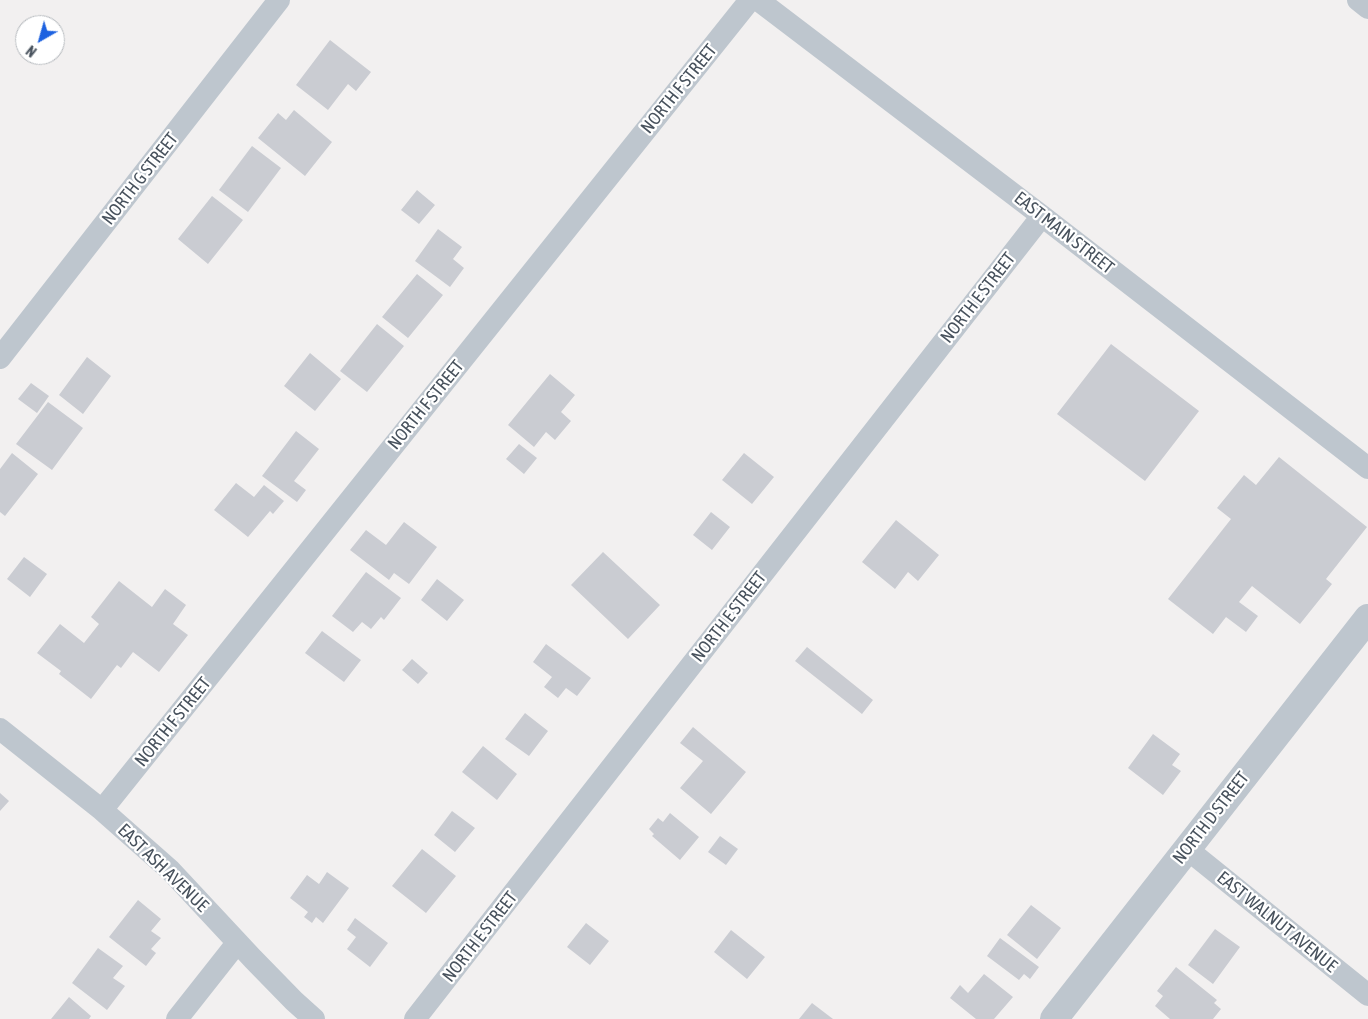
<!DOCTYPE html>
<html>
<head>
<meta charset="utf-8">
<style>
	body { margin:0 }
	#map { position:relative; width:1368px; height:1019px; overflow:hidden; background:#f2f0f0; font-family:"Asap Condensed",sans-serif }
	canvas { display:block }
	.north { position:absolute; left:15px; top:15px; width:50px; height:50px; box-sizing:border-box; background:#fff; border:1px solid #b6babe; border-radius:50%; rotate:218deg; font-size:14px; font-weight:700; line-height:20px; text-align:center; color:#48525d }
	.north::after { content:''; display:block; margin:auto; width:18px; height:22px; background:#1d62e0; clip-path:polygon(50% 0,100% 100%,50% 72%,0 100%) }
</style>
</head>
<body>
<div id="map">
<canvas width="1368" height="1019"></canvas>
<div class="north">N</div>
</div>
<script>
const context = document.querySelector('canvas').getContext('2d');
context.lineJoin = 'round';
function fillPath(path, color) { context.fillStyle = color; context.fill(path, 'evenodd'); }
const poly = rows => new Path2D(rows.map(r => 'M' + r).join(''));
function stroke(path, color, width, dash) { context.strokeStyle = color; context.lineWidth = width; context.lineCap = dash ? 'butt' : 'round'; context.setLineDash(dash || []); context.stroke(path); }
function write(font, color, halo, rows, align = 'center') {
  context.font = font + ' "Asap Condensed",sans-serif'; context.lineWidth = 4.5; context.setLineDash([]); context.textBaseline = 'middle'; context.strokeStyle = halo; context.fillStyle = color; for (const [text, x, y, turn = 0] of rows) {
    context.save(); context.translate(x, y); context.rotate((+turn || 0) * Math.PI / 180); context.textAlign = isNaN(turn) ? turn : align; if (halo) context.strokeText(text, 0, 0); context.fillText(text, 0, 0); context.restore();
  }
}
const building = poly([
	[330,40,371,72,356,91,348,84,328,110,296,85],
	[294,110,332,142,305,176,258,138,278,113,286,120],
	[252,146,281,168,248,212,219,190],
	[417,190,435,205,419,224,401,210],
	[212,196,243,220,208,264,178,239],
	[438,229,462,247,453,259,464,268,450,287,415,261],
	[417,274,443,295,408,338,382,317],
	[377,324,404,346,367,392,340,371],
	[1111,344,1199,411,1145,481,1057,414],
	[310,353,341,379,315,411,284,386],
	[87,357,111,376,83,414,59,395],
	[550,374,575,395,561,412,571,421,555,440,546,432,534,447,508,425],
	[31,383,49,396,37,413,18,399],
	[48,402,83,428,52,470,16,444],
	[296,431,319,449,294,481,306,490,297,502,262,476],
	[519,444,537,458,524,474,506,459],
	[12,453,38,474,5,516,0,512,0,469],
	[744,453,774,477,752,504,722,480],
	[1279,457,1367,527,1326,579,1332,584,1300,624,1252,586,1239,602,1258,616,1246,632,1226,617,1213,634,1168,599,1231,519,1217,508,1244,475,1256,485],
	[236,483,254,497,264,485,284,501,273,514,270,511,248,537,214,510],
	[711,512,730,527,712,550,693,535],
	[896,520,939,555,918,581,908,572,895,589,862,562],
	[404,522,437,547,409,584,394,573,389,580,350,550,366,530,386,545],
	[603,552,660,605,628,639,571,585],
	[24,557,47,574,30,597,7,579],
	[366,572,401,598,384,620,381,617,371,629,362,622,353,632,332,616],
	[437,579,464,600,447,621,421,600],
	[119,581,152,607,165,589,186,605,173,624,188,635,159,672,133,652,121,668,117,665,91,699,59,674,61,671,37,653,60,624,84,643,99,624,91,617],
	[322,631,361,660,344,682,305,653],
	[546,644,591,678,577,696,566,688,558,698,544,687,552,677,533,662],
	[807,647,873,700,862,714,795,661],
	[412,659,428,673,418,684,402,670],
	[525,713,548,731,529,756,505,739],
	[693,727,746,772,711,814,680,788,703,761,680,743],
	[1153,734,1180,754,1172,765,1181,771,1163,795,1128,768],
	[483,746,517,774,497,800,462,772],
	[0,793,9,801,0,811],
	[452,811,475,828,455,852,434,835],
	[670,813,699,837,680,860,652,836,654,834,649,829,658,818,663,822],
	[720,836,738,849,726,865,708,852],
	[422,849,456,876,426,913,392,886],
	[327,872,349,888,323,923,316,917,312,923,304,917,308,912,290,898,307,875,319,884],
	[138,900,161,919,151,931,161,938,151,949,156,953,146,966,109,937],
	[1031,905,1061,928,1037,959,1007,935],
	[355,918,388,943,370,967,347,949,356,937,347,930],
	[586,923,609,941,590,965,567,947],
	[1215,929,1240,947,1213,984,1188,965],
	[731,930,765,957,747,979,714,952],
	[1000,938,1039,967,1030,979,1024,974,1019,980,987,956],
	[98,948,123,966,113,978,125,986,107,1010,72,983],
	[1176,967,1217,1000,1214,1003,1221,1009,1213,1019,1170,1019,1155,1006,1163,996,1157,991],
	[984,974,1013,997,994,1019,976,1019,950,998,960,985,968,993],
	[69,997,91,1016,89,1019,51,1019],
	[812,1003,833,1019,799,1019]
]);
const minor = poly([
	[758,0,1042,216,1368,468],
	[1358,0,1368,8],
	[0,358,279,0],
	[0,729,102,810,170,870,253,959,294,1001,314,1019],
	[102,810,750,0],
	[1187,849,1368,995],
	[177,1019,237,943],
	[415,1019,1042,216]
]);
const tertiary = poly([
	[1054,1019,1368,618]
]);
const streetNames = [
	["NORTH F STREET",679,89,-51],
	["NORTH G STREET",140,179,-52],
	["EAST MAIN STREET",1064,233,38],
	["NORTH E STREET",978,298,-52],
	["NORTH F STREET",426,405,-51],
	["NORTH E STREET",729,617,-52],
	["NORTH F STREET",173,722,-51],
	["NORTH D STREET",1211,818,-52],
	["EAST ASH AVENUE",163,868,44],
	["EAST WALNUT AVENUE",1277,922,39],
	["NORTH E STREET",480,937,-52]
];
fillPath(building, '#caccd2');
stroke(minor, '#bec6ce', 22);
stroke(tertiary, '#bec6ce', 28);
write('18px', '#48525d', '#fff', streetNames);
</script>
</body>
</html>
